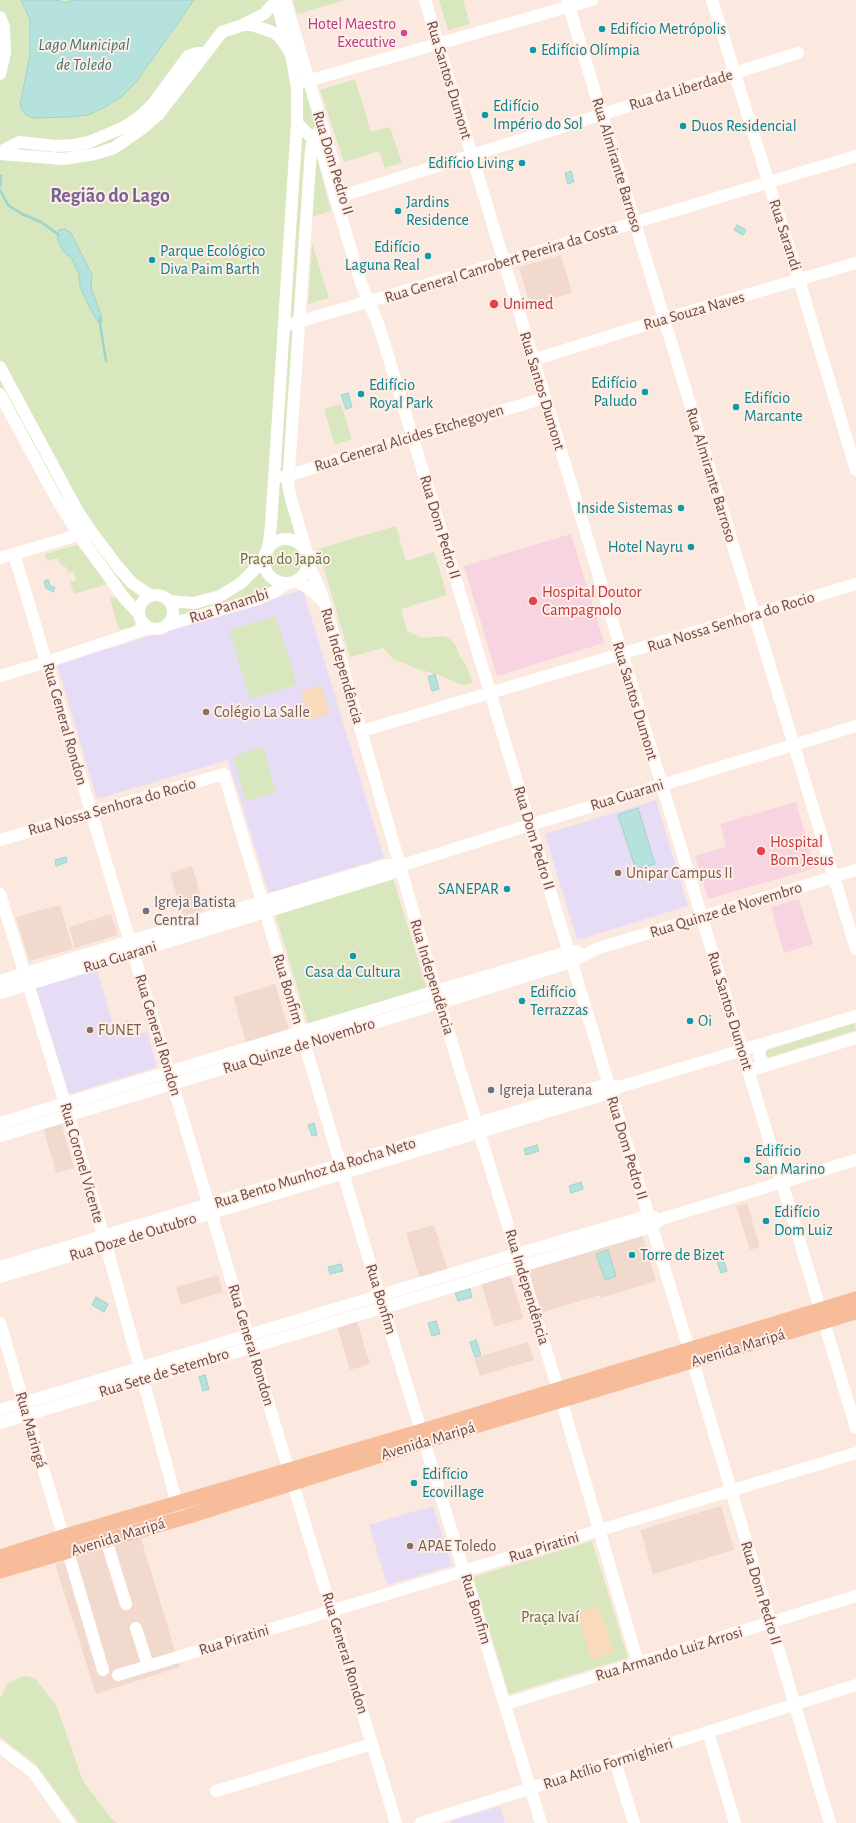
<!DOCTYPE html>
<html>
<head>
<meta charset="utf-8">
<style>
	body { margin:0 }
	canvas { display:block; background:#fbe9df }
</style>
</head>
<body>
<canvas width="856" height="1823"></canvas>
<script>
const context = document.querySelector('canvas').getContext('2d');
context.lineJoin = 'round';
function fillPath(path, color) { context.fillStyle = color; context.fill(path, 'evenodd'); }
const poly = rows => new Path2D(rows.map(r => 'M' + r).join(''));
function stroke(path, color, width, dash) { context.strokeStyle = color; context.lineWidth = width; context.lineCap = dash ? 'butt' : 'round'; context.setLineDash(dash || []); context.stroke(path); }
function write(font, color, halo, rows, align = 'center') {
  context.font = font + ' "Alegreya Sans",sans-serif'; context.lineWidth = 4; context.setLineDash([]); context.textBaseline = 'middle'; context.strokeStyle = halo; context.fillStyle = color; for (const [text, x, y, turn = 0] of rows) {
    context.save(); context.translate(x, y); context.rotate((+turn || 0) * Math.PI / 180); context.textAlign = isNaN(turn) ? turn : align; if (halo) context.strokeText(text, 0, 0); context.fillText(text, 0, 0); context.restore();
  }
}
const residential = poly([
	[561,255,572,293,530,305,519,267],
	[192,866,205,910,183,916,170,873],
	[60,905,73,949,29,961,16,917],
	[111,914,118,935,75,948,69,927],
	[275,984,289,1030,246,1042,233,997],
	[60,1119,74,1168,56,1173,42,1124],
	[747,1203,760,1247,750,1250,736,1206],
	[434,1225,448,1270,420,1279,406,1233],
	[642,1234,656,1281,601,1298,600,1295,541,1313,528,1268],
	[510,1274,523,1318,494,1327,481,1282],
	[218,1275,223,1292,181,1305,176,1287],
	[357,1321,370,1364,350,1370,337,1326],
	[528,1342,534,1360,480,1376,474,1358],
	[721,1506,734,1550,653,1574,640,1530],
	[141,1538,180,1667,96,1694,55,1564]
]);
const education = poly([
	[303,590,384,858,269,893,228,760,97,799,57,664],
	[656,800,688,906,577,940,545,834],
	[96,966,113,1024,129,1020,133,1035,147,1032,157,1067,69,1094,35,985],
	[433,1506,452,1566,387,1585,369,1525],
	[500,1806,505,1823,451,1823,451,1821]
]);
const medical = poly([
	[571,534,604,643,497,676,464,566],
	[796,802,815,868,708,899,695,856,726,847,720,824],
	[799,899,813,944,784,953,771,907]
]);
const green = poly([
	[0,0,276,0,318,123,315,157,317,157,331,211,309,218,284,481,307,560,298,574,283,585,243,597,158,629,134,606,89,540,90,537,81,523,79,524,0,398],
	[297,0,345,0,297,14,293,1],
	[439,0,463,0,470,24,448,30],
	[355,79,371,132,390,127,402,163,385,168,379,151,344,162,320,90],
	[312,243,329,298,308,304],
	[341,404,352,439,335,445,324,409],
	[396,526,406,561,434,552,447,595,401,609,407,631,423,638,444,636,450,639,456,646,460,657,466,665,473,683,465,685,459,684,440,675,417,669,394,659,383,648,350,657,318,549],
	[77,545,108,584,74,594,70,582,76,580,74,572,68,573,67,568,60,564,58,558,47,561,45,554],
	[120,596,138,620,132,627,119,630,110,598],
	[276,616,297,685,250,699,229,630],
	[263,747,276,792,246,801,233,756],
	[393,878,427,989,308,1024,275,913],
	[854,1023,856,1030,767,1058,765,1051],
	[592,1541,628,1658,509,1694,473,1577],
	[24,1676,35,1678,57,1707,83,1781,111,1818,117,1823,79,1823,36,1765,0,1737,0,1699,7,1684]
]);
const sand = poly([
	[321,685,330,714,309,720,301,691],
	[599,1607,614,1653,592,1660,577,1614]
]);
const water = poly([
	[21,0,56,0,65,3,74,0,194,0,136,82,122,96,107,106,88,115,69,117,32,118,24,113,20,105,30,55,30,19,21,0],
	[571,171,574,182,568,184,565,173,571,171],
	[737,225,746,230,743,235,734,230,737,225],
	[65,229,71,233,92,275,91,288,101,315,102,322,97,321,89,306,80,287,79,274,72,259,63,251,58,240,57,233,59,230,65,229],
	[348,393,352,407,346,409,341,395,348,393],
	[48,580,50,585,55,588,53,592,46,588,44,581,48,580],
	[435,674,439,689,432,691,428,677,435,674],
	[638,808,655,864,636,870,618,815,638,808],
	[66,857,67,862,56,866,55,860,66,857],
	[314,1123,317,1135,312,1136,308,1125,314,1123],
	[537,1145,539,1151,526,1155,524,1149,537,1145],
	[581,1182,583,1189,571,1193,569,1186,581,1182],
	[608,1250,616,1276,605,1280,596,1254,608,1250],
	[723,1259,727,1271,721,1273,717,1261,723,1259],
	[341,1264,343,1271,330,1274,328,1267,341,1264],
	[470,1289,472,1297,458,1301,455,1293,470,1289],
	[96,1297,108,1304,104,1312,92,1305,96,1297],
	[436,1321,440,1334,432,1336,428,1323,436,1321],
	[476,1340,481,1355,475,1357,470,1342,476,1340],
	[205,1375,209,1389,203,1391,199,1377,205,1375]
]);
const stream = poly([
	[0,186,1,176],
	[0,190,8,205,22,214,41,222,59,235],
	[99,318,106,361]
]);
const minor = poly([
	[276,0,288,45],
	[285,0,333,162],
	[425,0,856,1428],
	[567,0,856,949],
	[712,0,799,280,856,470],
	[0,17,4,27,5,53,0,74],
	[244,24,264,14,277,0],
	[300,83,592,0],
	[297,123,313,139,322,153,361,283,379,326,695,1369,830,1823],
	[0,152,19,142,56,146,74,145,89,142,122,128,138,118,152,105,188,56,197,53,205,53],
	[0,154,63,159,95,154,114,148,143,128,158,115,222,32,243,25,252,25,275,33,282,40,291,54,297,88,297,123,271,525,268,550],
	[335,198,798,53],
	[284,326,504,262,856,156],
	[533,360,664,319,856,263],
	[0,367,77,510,91,531,118,567,132,583,151,596],
	[0,394,55,496,79,535,125,599,139,614],
	[283,477,544,398],
	'264 561a22 22 0 1 1 44 0a22 22 0 1 1-44 0Z',
	[307,553,291,499,288,484,311,150,313,139,322,127],
	[14,554,248,1336,396,1823],
	[0,558,85,533],
	[308,564,319,587,324,602,436,991,558,1389,638,1663],
	[296,581,310,589,323,601],
	'139 612a17 17 0 1 1 34 0a17 17 0 1 1-34 0Z',
	[169,601,194,603,220,596,241,583,265,559],
	[167,625,258,599,274,592,288,583],
	[0,676,47,662,149,628],
	[362,731,856,584],
	[0,840,224,774,383,1307,541,1823],
	[0,894,69,1116,106,1245,181,1518],
	[0,981,130,941,386,865,400,866],
	[0,993,390,874,400,866,520,828,856,726],
	[764,1044,759,1051,759,1056,761,1060,768,1065],
	[748,1071,856,1038],
	[0,1123,436,991,568,952,576,951],
	[0,1136,440,1003,571,962,596,949,856,870],
	[0,1267,608,1084,616,1086],
	[0,1277,599,1096,610,1093,619,1087,856,1016],
	[0,1323,103,1670],
	[0,1410,517,1254,647,1216,654,1217],
	[0,1423,651,1227,661,1219,856,1160],
	[106,1540,126,1604],
	[136,1628,148,1666],
	[118,1675,856,1453],
	[505,1704,856,1596],
	[708,1732,735,1823],
	[0,1747,33,1772,69,1823],
	[615,1761,634,1823],
	[216,1791,372,1744],
	[421,1823,856,1685]
]);
const major = poly([
	[0,1557,69,1535,422,1431,856,1299],
	[0,1571,189,1516,425,1441,856,1312]
]);
const markers = [
	[602,29,4,"#0f9aa8"],
	[404,33,4,"#d1479c"],
	[533,50,4,"#0f9aa8"],
	[485,115,4,"#0f9aa8"],
	[683,126,4,"#0f9aa8"],
	[522,163,4,"#0f9aa8"],
	[398,211,4,"#0f9aa8"],
	[428,256,4,"#0f9aa8"],
	[152,260,4,"#0f9aa8"],
	[494,304,5,"#e0444e"],
	[645,392,4,"#0f9aa8"],
	[361,394,4,"#0f9aa8"],
	[736,407,4,"#0f9aa8"],
	[681,508,4,"#0f9aa8"],
	[691,547,4,"#0f9aa8"],
	[533,601,5,"#e0444e"],
	[206,712,4,"#8d6e63"],
	[761,851,5,"#e0444e"],
	[618,873,4,"#8d6e63"],
	[507,889,4,"#0f9aa8"],
	[146,911,4,"#6b7280"],
	[353,956,4,"#0f9aa8"],
	[522,1001,4,"#0f9aa8"],
	[690,1021,4,"#0f9aa8"],
	[90,1030,4,"#8d6e63"],
	[491,1090,4,"#6b7280"],
	[747,1160,4,"#0f9aa8"],
	[766,1221,4,"#0f9aa8"],
	[632,1255,4,"#0f9aa8"],
	[414,1483,4,"#0f9aa8"],
	[410,1546,4,"#8d6e63"]
];
const hotelNames = [
	["Hotel Maestro",396,24],
	["Executive",396,42]
];
const cultureNames = [
	["Edifício Metrópolis",610,29],
	["Edifício Olímpia",541,50],
	["Edifício",493,106],
	["Império do Sol",493,124],
	["Duos Residencial",691,126],
	["Edifício Living",514,163,"right"],
	["Jardins",406,202],
	["Residence",406,220],
	["Edifício",420,247,"right"],
	["Laguna Real",420,265,"right"],
	["Parque Ecológico",160,251],
	["Diva Paim Barth",160,269],
	["Edifício",637,383,"right"],
	["Paludo",637,401,"right"],
	["Edifício",369,385],
	["Royal Park",369,403],
	["Edifício",744,398],
	["Marcante",744,416],
	["Inside Sistemas",673,508,"right"],
	["Hotel Nayru",683,547,"right"],
	["SANEPAR",499,889,"right"],
	["Casa da Cultura",353,972,"center"],
	["Edifício",530,992],
	["Terrazzas",530,1010],
	["Oi",698,1021],
	["Edifício",755,1151],
	["San Marino",755,1169],
	["Edifício",774,1212],
	["Dom Luiz",774,1230],
	["Torre de Bizet",640,1255],
	["Edifício",422,1474],
	["Ecovillage",422,1492]
];
const streetNames = [
	["Rua Santos Dumont",449,80,73],
	["Rua da Liberdade",681,90,-17],
	["Rua Dom Pedro II",333,163,73],
	["Rua Almirante Barroso",617,165,73],
	["Rua Sarandi",785,235,72],
	["Rua General Canrobert Pereira da Costa",501,263,-17],
	["Rua Souza Naves",694,311,-16],
	["Rua Santos Dumont",542,391,73],
	["Rua General Alcides Etchegoyen",409,438,-17],
	["Rua Almirante Barroso",711,475,73],
	["Rua Dom Pedro II",440,527,73],
	["Rua Panambi",229,606,-18],
	["Rua Nossa Senhora do Rocio",731,622,-17],
	["Rua Independência",342,666,74],
	["Rua Santos Dumont",635,701,73],
	["Rua General Rondon",65,724,74],
	["Rua Guarani",627,795,-17],
	["Rua Nossa Senhora do Rocio",112,807,-16],
	["Rua Dom Pedro II",534,838,73],
	["Rua Quinze de Novembro",726,910,-17],
	["Rua Guarani",120,957,-17],
	["Rua Independência",432,977,73],
	["Rua Bonfim",288,989,73],
	["Rua Santos Dumont",730,1011,73],
	["Rua General Rondon",158,1035,73],
	["Rua Quinze de Novembro",299,1046,-17],
	["Rua Dom Pedro II",627,1148,73],
	["Rua Coronel Vicente",82,1163,74],
	["Rua Bento Munhoz da Rocha Neto",315,1173,-17],
	["Rua Doze de Outubro",133,1237,-17],
	["Rua Independência",527,1287,73],
	["Rua Bonfim",381,1299,73],
	["Rua General Rondon",251,1345,73],
	["Avenida Maripá",738,1348,-17],
	["Rua Sete de Setembro",164,1373,-17],
	["Rua Maringá",31,1430,74],
	["Avenida Maripá",428,1441,-17],
	["Avenida Maripá",118,1537,-17],
	["Rua Piratini",544,1547,-17],
	["Rua Dom Pedro II",761,1593,73],
	["Rua Bonfim",476,1609,73],
	["Rua Piratini",234,1640,-17],
	["Rua General Rondon",345,1653,73],
	["Rua Armando Luiz Arrosi",669,1654,-17],
	["Rua Atílio Formighieri",608,1764,-18]
];
const healthNames = [
	["Unimed",503,304],
	["Hospital Doutor",542,592],
	["Campagnolo",542,610],
	["Hospital",770,842],
	["Bom Jesus",770,860]
];
const parkNames = [
	["Praça do Japão",285,559],
	["Praça Ivaí",550,1617]
];
const educationNames = [
	["Colégio La Salle",214,712],
	["Unipar Campus II",626,873],
	["FUNET",98,1030],
	["APAE Toledo",418,1546]
];
const worshipNames = [
	["Igreja Batista",154,902],
	["Central",154,920],
	["Igreja Luterana",499,1090]
];
const waterNames = [
	["Lago Municipal",84,45],
	["de Toledo",84,65]
];
const districtNames = [
	["Região do Lago",110,196]
];
fillPath(residential, '#f2d9ce');
fillPath(education, '#e6dcf6');
fillPath(medical, '#f8d3e1');
fillPath(green, '#d9e7bf');
fillPath(sand, '#f9dbbb');
fillPath(water, '#b5e2dd');
stroke(water, '#9cd4ce', 1);
stroke(stream, '#9cd4ce', 2.5);
stroke(minor, '#fff', 12);
stroke(major, '#f7bc9a', 15);
for (const [x, y, r, color] of markers) { const dot = new Path2D(); dot.arc(x, y, r, 0, 2 * Math.PI); context.fillStyle = color; context.fill(dot); stroke(dot, '#feeee5', 1.5); }
write('16px', '#b23c85', '#feeee5', hotelNames, 'right');
write('16px', '#0d838f', '#feeee5', cultureNames, 'left');
write('16px', '#6f4c48', '#feeee5', streetNames);
write('16px', '#be3a42', '#feeee5', healthNames, 'left');
write('16px', '#5e7542', '#feeee5', parkNames);
write('16px', '#785e54', '#feeee5', educationNames, 'left');
write('16px', '#5b616d', '#feeee5', worshipNames, 'left');
write('italic 17px', '#3e7570', '#feeee5', waterNames);
write('bold 20px', '#776493', '#feeee5', districtNames);
</script>
</body>
</html>
